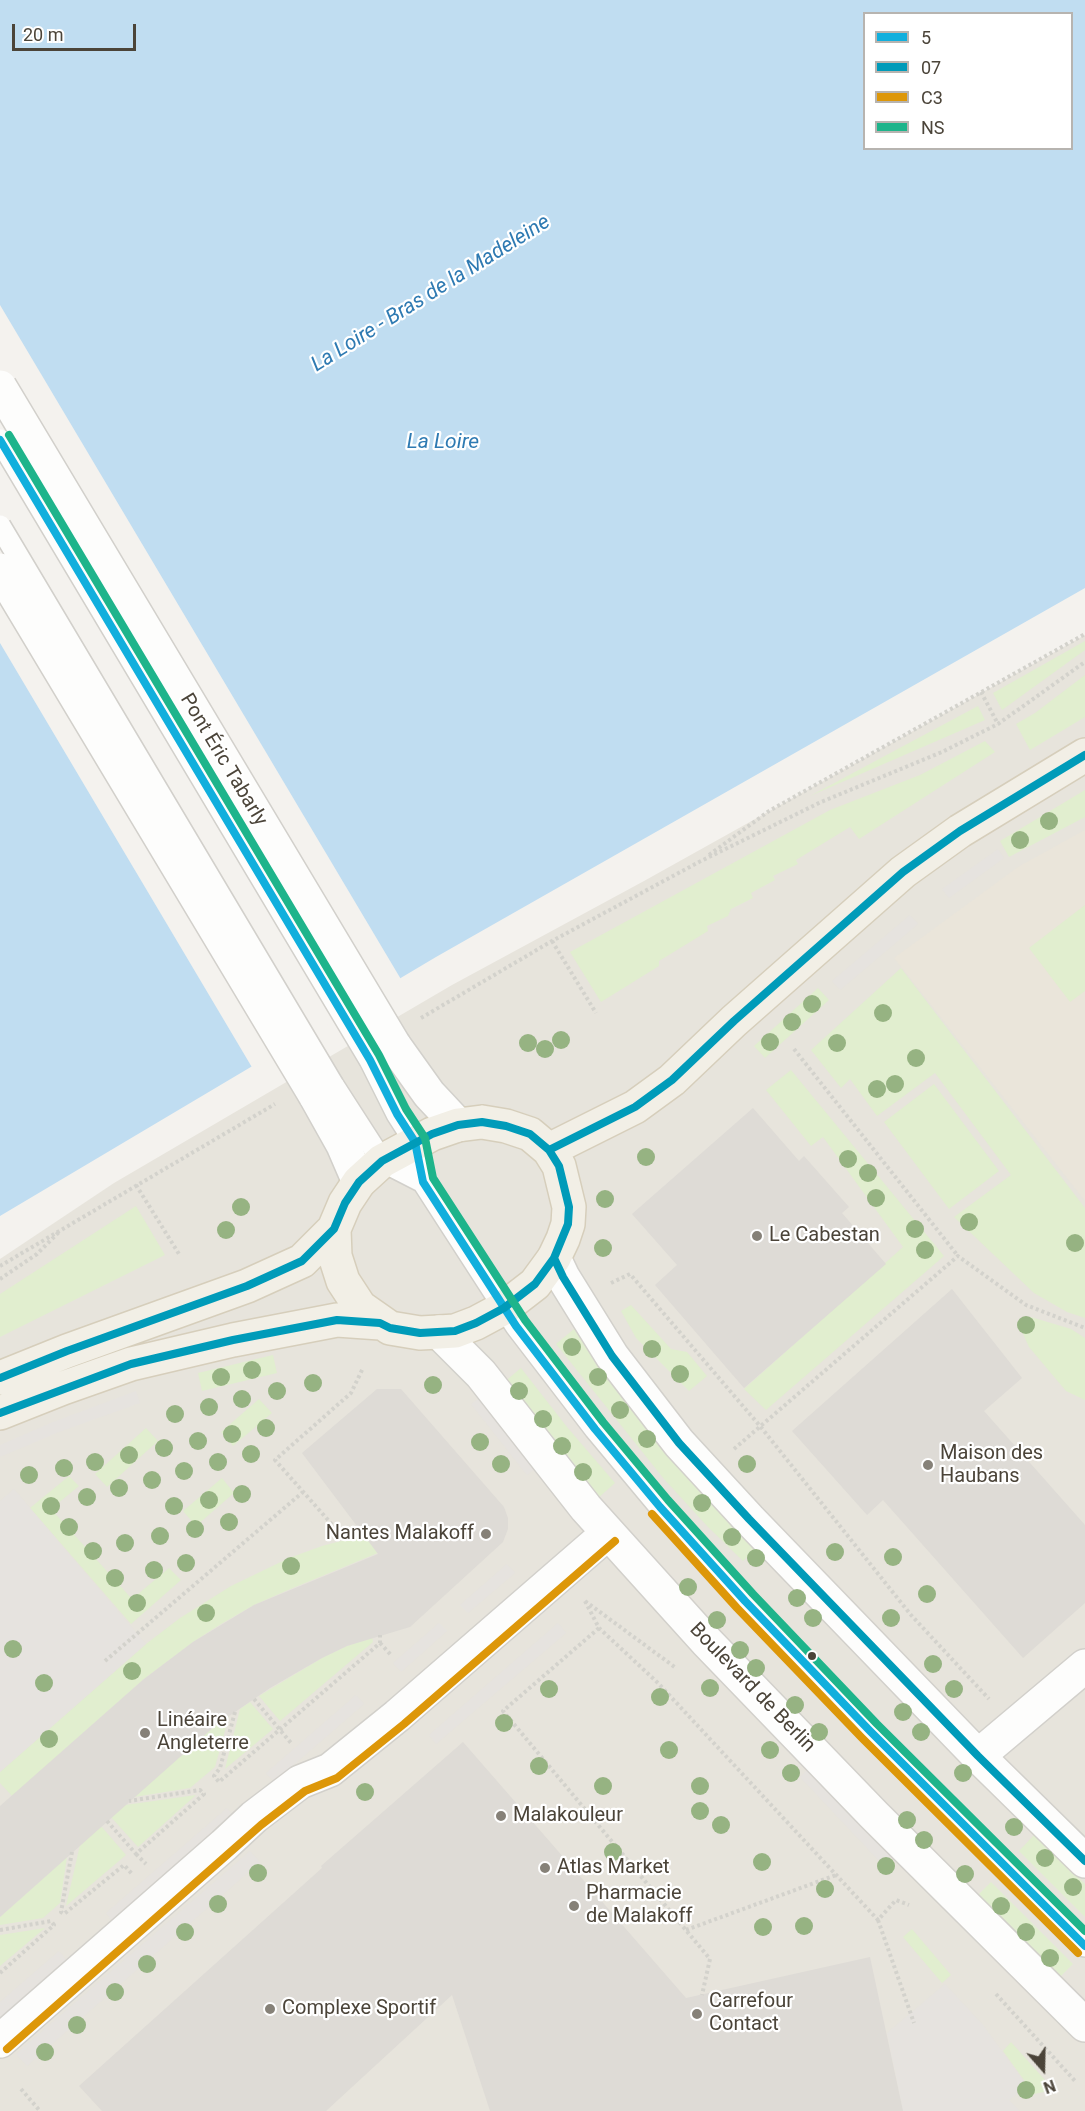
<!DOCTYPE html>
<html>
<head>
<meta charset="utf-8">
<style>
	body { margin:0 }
	#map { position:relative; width:1085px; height:2111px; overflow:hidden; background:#f4f2ee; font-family:Roboto,sans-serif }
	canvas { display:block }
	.legend { position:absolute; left:863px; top:12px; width:210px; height:138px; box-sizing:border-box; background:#fff; border:2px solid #b7b4b0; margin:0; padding:8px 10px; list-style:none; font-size:18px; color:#4b4439 }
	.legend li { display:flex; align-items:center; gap:12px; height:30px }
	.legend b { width:30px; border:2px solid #b7b4b0 }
	.north { position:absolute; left:1013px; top:2039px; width:60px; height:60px; -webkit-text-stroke:4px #fff; paint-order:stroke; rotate:160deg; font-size:16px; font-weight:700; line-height:24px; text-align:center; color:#4b4439 }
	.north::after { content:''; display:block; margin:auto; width:21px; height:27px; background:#4b4439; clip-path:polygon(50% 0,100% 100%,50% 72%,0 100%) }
	.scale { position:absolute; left:12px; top:24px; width:124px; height:27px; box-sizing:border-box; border:3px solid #4b4439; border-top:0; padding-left:8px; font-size:18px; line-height:21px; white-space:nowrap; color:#4b4439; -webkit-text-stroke:4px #fff; paint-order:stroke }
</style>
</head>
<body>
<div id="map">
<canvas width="1085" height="2111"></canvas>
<ul class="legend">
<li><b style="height:8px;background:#11afdd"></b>5</li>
<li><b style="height:8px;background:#009bb9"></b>07</li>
<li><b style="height:8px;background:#dd9709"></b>C3</li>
<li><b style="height:8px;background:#1eb48b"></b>NS</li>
</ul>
<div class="north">N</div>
<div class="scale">20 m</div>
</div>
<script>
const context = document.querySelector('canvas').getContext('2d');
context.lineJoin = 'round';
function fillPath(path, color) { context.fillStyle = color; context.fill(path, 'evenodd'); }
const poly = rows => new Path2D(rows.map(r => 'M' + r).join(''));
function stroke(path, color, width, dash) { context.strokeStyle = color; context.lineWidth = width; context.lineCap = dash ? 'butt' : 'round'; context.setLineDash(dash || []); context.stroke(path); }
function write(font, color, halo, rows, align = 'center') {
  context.font = font + ' Roboto,sans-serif'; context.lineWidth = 4.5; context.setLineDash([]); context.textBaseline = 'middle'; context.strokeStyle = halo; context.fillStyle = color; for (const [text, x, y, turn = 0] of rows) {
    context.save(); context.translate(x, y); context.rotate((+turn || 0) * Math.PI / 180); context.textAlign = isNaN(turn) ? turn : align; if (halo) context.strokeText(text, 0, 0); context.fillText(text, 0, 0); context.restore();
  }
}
const residential = poly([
	[1085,635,1085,2111,0,2111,0,1259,114,1183,452,985,644,881]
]);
const education = poly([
	[1085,830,1085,1201,894,958,1018,867]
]);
const green = poly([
	[1085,641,1085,650,1002,710,993,693],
	[1085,675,1085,717,1030,750,1016,724,1035,713],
	[978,706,985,720,810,796],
	[985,741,995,752,859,839,850,827,796,860,798,864,773,876,775,880,751,893,753,898,731,909,728,916,707,926,708,931,659,961,659,966,601,1002,570,952,830,810,920,775],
	[1085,790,1085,817,1009,857,1000,841],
	[1085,905,1085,991,1070,1002,1029,948],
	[901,968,1085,1208,1085,1318,1067,1312,1034,1293,954,1217,1011,1175,935,1073,877,1116,850,1079,841,1088,811,1050],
	[818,988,829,1000,765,1058,754,1046],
	[791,1070,944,1256,766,1410,744,1389,903,1247,823,1137,811,1146,766,1090],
	[934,1084,999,1171,949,1209,884,1122],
	[136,1206,165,1255,0,1337,0,1294],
	[631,1305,671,1349,687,1352,707,1376,689,1391,636,1338,621,1311],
	[1031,1317,1071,1329,1085,1338,1085,1400,1066,1391,1029,1347,1018,1323,1021,1319],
	[574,1329,628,1398,760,1545,743,1561,708,1527,664,1479,556,1344],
	[273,1355,277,1373,202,1391,198,1373],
	[521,1368,567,1427,615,1483,597,1499,503,1383],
	[259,1399,272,1413,233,1446,221,1432],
	[146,1428,158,1441,107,1487,95,1474],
	[69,1476,79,1486,51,1509,132,1599,169,1568,181,1580,131,1624,30,1508],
	[222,1478,234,1493,196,1526,183,1511],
	[379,1531,385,1550,288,1590,254,1605,221,1624,193,1642,144,1679,12,1796,0,1783,0,1772,146,1644,180,1618,231,1586,289,1558,322,1546],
	[372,1637,373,1642,280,1721,259,1696,322,1658,347,1646],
	[250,1702,273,1729,225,1769,240,1709],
	[229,1716,215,1767,190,1788,134,1797,216,1725],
	[196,1795,138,1847,111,1817,125,1805],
	[101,1826,126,1855,66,1906,80,1845],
	[1035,1834,1085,1884,1085,1917,1019,1851],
	[67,1857,60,1903,43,1918,0,1925,0,1917],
	[991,1882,1073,1964,1056,1981,975,1898],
	[45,1928,0,1966,0,1935],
	[912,1929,951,1975,942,1983,903,1937],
	[1011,2042,1054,2090,1034,2094,1003,2051]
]);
const parking = poly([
	[998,849,1004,858,949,898,942,889],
	[910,915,918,924,840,990,832,981],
	[136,1391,140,1403,59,1432,0,1457,0,1445,53,1422],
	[481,1397,537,1467,527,1475,471,1404],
	[14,1489,146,1644,0,1772,0,1501],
	[507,1564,515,1573,468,1613,460,1605],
	[439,1623,447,1631,401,1672,393,1663],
	[558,1623,566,1633,436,1744,429,1735],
	[356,1695,364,1704,274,1782,266,1773],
	[811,1766,895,1852,882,1864,800,1777],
	[227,1808,234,1816,113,1922,106,1913],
	[250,1851,260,1862,27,2066,16,2054],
	[59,1951,68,1962,0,2019,0,2002],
	[945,1984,983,2025,1028,2087,1009,2100,1020,2111,903,2111,887,2033]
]);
const water = poly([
	[0,0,1085,0,1085,588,436,957,0,1216],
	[864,14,1072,14,1072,148,864,148]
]);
const pier = poly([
	[0,305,402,981,253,1069,0,643]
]);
const building = poly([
	[753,1108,799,1161,804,1156,849,1207,842,1213,886,1264,744,1388,655,1285,677,1265,632,1214],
	[952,1289,1022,1378,984,1411,1085,1525,1085,1603,1023,1658,883,1500,867,1515,792,1431],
	[377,1389,401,1389,504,1507,508,1518,508,1529,503,1542,410,1627,347,1646,322,1658,270,1688,216,1725,0,1917,0,1806,144,1679,193,1642,254,1605,378,1554,302,1453],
	[463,1742,686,1998,870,1957,903,2111,490,2111,452,1995,326,2111,102,2111,79,2086,322,1868,321,1866]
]);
const path = poly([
	[981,692,998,724],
	[709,855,769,811,1085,634],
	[552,941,596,1013],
	[421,1018,552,941,699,862,821,802,942,752,998,724,1085,662],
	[794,1049,958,1256],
	[136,1185,179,1254],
	[0,1266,275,1104],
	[0,1279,37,1254,59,1232],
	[611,1283,630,1274,760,1426,911,1615,989,1699],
	[734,1449,958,1256,1026,1305,1085,1328],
	[336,1529,275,1460,351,1393,363,1368],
	[585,1601,599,1628,658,1683,878,1920,896,1900,909,1905],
	[585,1601,676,1668],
	[599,1628,503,1711,710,1959,702,1995],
	[380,1643,392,1656],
	[105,1661,303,1492],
	[254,1699,291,1743],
	[235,1712,220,1768,214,1776,219,1782,380,1643,380,1635],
	[107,1821,136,1854,204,1794,200,1790,129,1801],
	[72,1852,61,1912,64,1914,124,1865,132,1874],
	[136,1854,146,1864],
	[878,1920,914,2023],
	[0,1930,51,1921,54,1925,0,1973],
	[686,1930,836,1875],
	[996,1994,1075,2081],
	[21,2089,40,2111]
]);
const service = poly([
	[370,1060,397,1114,415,1142,423,1182,516,1326,595,1429,660,1507,745,1601,870,1731,984,1843,1085,1946],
	[333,1085,382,1161,423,1182]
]);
const minor = poly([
	[978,1756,1085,1666],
	[0,2041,224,1845,254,1817,300,1782,330,1770,397,1716,608,1533]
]);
const tertiary = poly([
	[394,1045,429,1094,458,1125],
	[315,1095,343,1145,359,1182],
	[554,1258,563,1277,612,1356,679,1443,749,1519,978,1756,1085,1861],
	[439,1332,481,1374,586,1508,706,1641,874,1815,1085,2025]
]);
const primary = poly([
	[482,1122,506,1126,530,1134,549,1150,559,1166,569,1207,568,1224,563,1239,554,1258,535,1284,504,1308,476,1323,455,1331,439,1332,420,1333,390,1328,360,1307,343,1281,335,1256,334,1229,345,1203,359,1182,382,1161,432,1134,458,1125,482,1122],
	[549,1150,635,1107,672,1080,734,1021,903,872,960,831,1085,755],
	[0,1378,67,1351,247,1286,302,1261,334,1229],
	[0,1413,63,1388,131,1364,233,1340,337,1320,380,1323]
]);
const serviceBridge = poly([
	[0,440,370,1060],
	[0,526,333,1085]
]);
const tertiaryBridge = poly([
	[0,387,394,1045],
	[0,570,315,1095]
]);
const bus1 = poly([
	[0,440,370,1060,397,1114,415,1142,423,1182,516,1326,595,1429,660,1507,745,1601,870,1731,1085,1946]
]);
const bus2 = poly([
	[549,1150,635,1107,672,1080,734,1021,903,872,960,831,1085,755],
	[554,1258,563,1277,612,1356,679,1443,749,1519,978,1756,1085,1861],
	[0,1378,67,1351,247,1286,302,1261,334,1229,345,1203,359,1182,382,1161,432,1134,458,1125,482,1122,506,1126,530,1134,549,1150,559,1166,569,1207,568,1224,554,1258,535,1284,504,1308,476,1323,455,1331,420,1333,390,1328,380,1323,337,1320,233,1340,131,1364,0,1413]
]);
const bus3 = poly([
	[652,1514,737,1608,862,1738,1078,1953],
	[7,2049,261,1825,305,1791,337,1778,404,1724,615,1541]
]);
const bus4 = poly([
	[9,435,379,1055,406,1109,425,1138,433,1178,525,1320,603,1422,668,1500,753,1594,877,1724,1085,1931]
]);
const trees = [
	[1049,821],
	[1020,840],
	[812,1004],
	[883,1013],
	[792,1022],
	[561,1040],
	[770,1042],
	[528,1043],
	[837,1043],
	[545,1049],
	[916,1058],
	[895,1084],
	[877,1089],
	[646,1157],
	[848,1159],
	[868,1173],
	[876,1198],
	[605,1199],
	[241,1207],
	[969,1222],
	[915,1229],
	[226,1230],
	[1075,1243],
	[603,1248],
	[925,1250],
	[1026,1325],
	[572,1347],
	[652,1349],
	[252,1370],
	[680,1374],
	[221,1377],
	[598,1377],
	[313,1383],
	[433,1385],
	[277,1391],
	[519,1391],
	[242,1399],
	[209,1407],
	[620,1410],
	[175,1414],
	[543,1419],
	[266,1428],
	[232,1434],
	[647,1439],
	[198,1441],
	[480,1442],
	[562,1446],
	[164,1448],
	[251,1454],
	[129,1455],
	[95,1462],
	[218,1462],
	[501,1464],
	[747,1464],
	[64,1468],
	[184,1471],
	[583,1472],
	[29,1475],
	[152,1480],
	[119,1488],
	[242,1494],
	[87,1497],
	[209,1500],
	[702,1503],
	[51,1506],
	[174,1506],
	[229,1522],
	[69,1527],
	[195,1529],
	[160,1536],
	[732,1537],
	[125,1543],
	[93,1551],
	[835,1552],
	[893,1557],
	[756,1558],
	[186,1563],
	[291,1566],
	[154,1570],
	[115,1578],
	[688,1587],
	[927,1594],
	[797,1598],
	[137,1603],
	[206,1613],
	[813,1618],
	[891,1618],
	[717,1620],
	[13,1649],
	[740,1650],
	[933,1664],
	[756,1668],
	[132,1671],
	[44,1683],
	[710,1688],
	[549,1689],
	[954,1689],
	[660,1697],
	[795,1705],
	[903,1712],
	[504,1723],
	[819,1732],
	[921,1732],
	[49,1739],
	[669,1750],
	[770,1750],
	[539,1766],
	[791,1773],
	[963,1773],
	[603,1786],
	[700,1786],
	[365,1792],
	[700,1811],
	[907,1820],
	[721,1825],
	[1014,1827],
	[924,1840],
	[613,1852],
	[1045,1858],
	[762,1862],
	[886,1866],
	[258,1873],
	[965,1874],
	[1073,1887],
	[825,1889],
	[218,1904],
	[1001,1906],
	[804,1926],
	[763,1927],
	[185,1932],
	[1026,1932],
	[1050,1958],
	[147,1964],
	[115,1992],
	[77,2025],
	[45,2052],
	[1026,2090]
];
const markers = [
	[757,1236,6,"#868178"],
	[928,1465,6,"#868178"],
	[486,1534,6,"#868178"],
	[812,1656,5,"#4b4439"],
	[145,1733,6,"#868178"],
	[501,1816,6,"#868178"],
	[545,1868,6,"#868178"],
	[574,1906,6,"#868178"],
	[270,2009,6,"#868178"],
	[697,2014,6,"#868178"]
];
const streetNames = [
	["Pont Éric Tabarly",223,760,59],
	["Boulevard de Berlin",752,1688,46]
];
const poiNames = [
	["Le Cabestan",769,1236],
	["Maison des",940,1454],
	["Haubans",940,1477],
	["Nantes Malakoff",474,1534,"right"],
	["Linéaire",157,1721],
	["Angleterre",157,1744],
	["Malakouleur",513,1816],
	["Atlas Market",557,1868],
	["Pharmacie",586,1894],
	["de Malakoff",586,1917],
	["Carrefour",709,2002],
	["Contact",709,2025],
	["Complexe Sportif",282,2009]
];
const waterNames = [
	["La Loire - Bras de la Madeleine",431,294,-32],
	["La Loire",443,443]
];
fillPath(residential, '#e7e4dc');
fillPath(education, '#eae5da');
fillPath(green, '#e1eecf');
fillPath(parking, '#e6e3df');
fillPath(water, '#c0ddf1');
fillPath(pier, '#f4f2ee');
fillPath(building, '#dedbd6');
stroke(service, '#d2d0cb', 24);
stroke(minor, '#d2d0cb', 36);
stroke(tertiary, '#d2d0cb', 36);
stroke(primary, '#d6cebb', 36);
stroke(path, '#d3d2cc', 4, [3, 3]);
stroke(service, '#fdfdfc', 21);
stroke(minor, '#fdfdfc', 33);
stroke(tertiary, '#fdfdfc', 33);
stroke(primary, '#f2efe6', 33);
stroke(serviceBridge, '#d2d0cb', 24, []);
stroke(tertiaryBridge, '#d2d0cb', 36, []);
stroke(serviceBridge, '#fdfdfc', 21);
stroke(tertiaryBridge, '#fdfdfc', 33);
stroke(bus1, '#11afdd', 8);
stroke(bus2, '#009bb9', 8);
stroke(bus3, '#dd9709', 8);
stroke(bus4, '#1eb48b', 8);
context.fillStyle = '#96b382';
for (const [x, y] of trees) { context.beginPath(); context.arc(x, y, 9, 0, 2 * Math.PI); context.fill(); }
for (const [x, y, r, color] of markers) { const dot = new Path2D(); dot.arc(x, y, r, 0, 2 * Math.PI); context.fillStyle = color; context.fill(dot); stroke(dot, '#fff', 2); }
write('20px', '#4b4439', '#fff', streetNames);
write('20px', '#4b4439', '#fff', poiNames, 'left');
write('italic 21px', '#2e7ab2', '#fff', waterNames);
</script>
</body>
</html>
